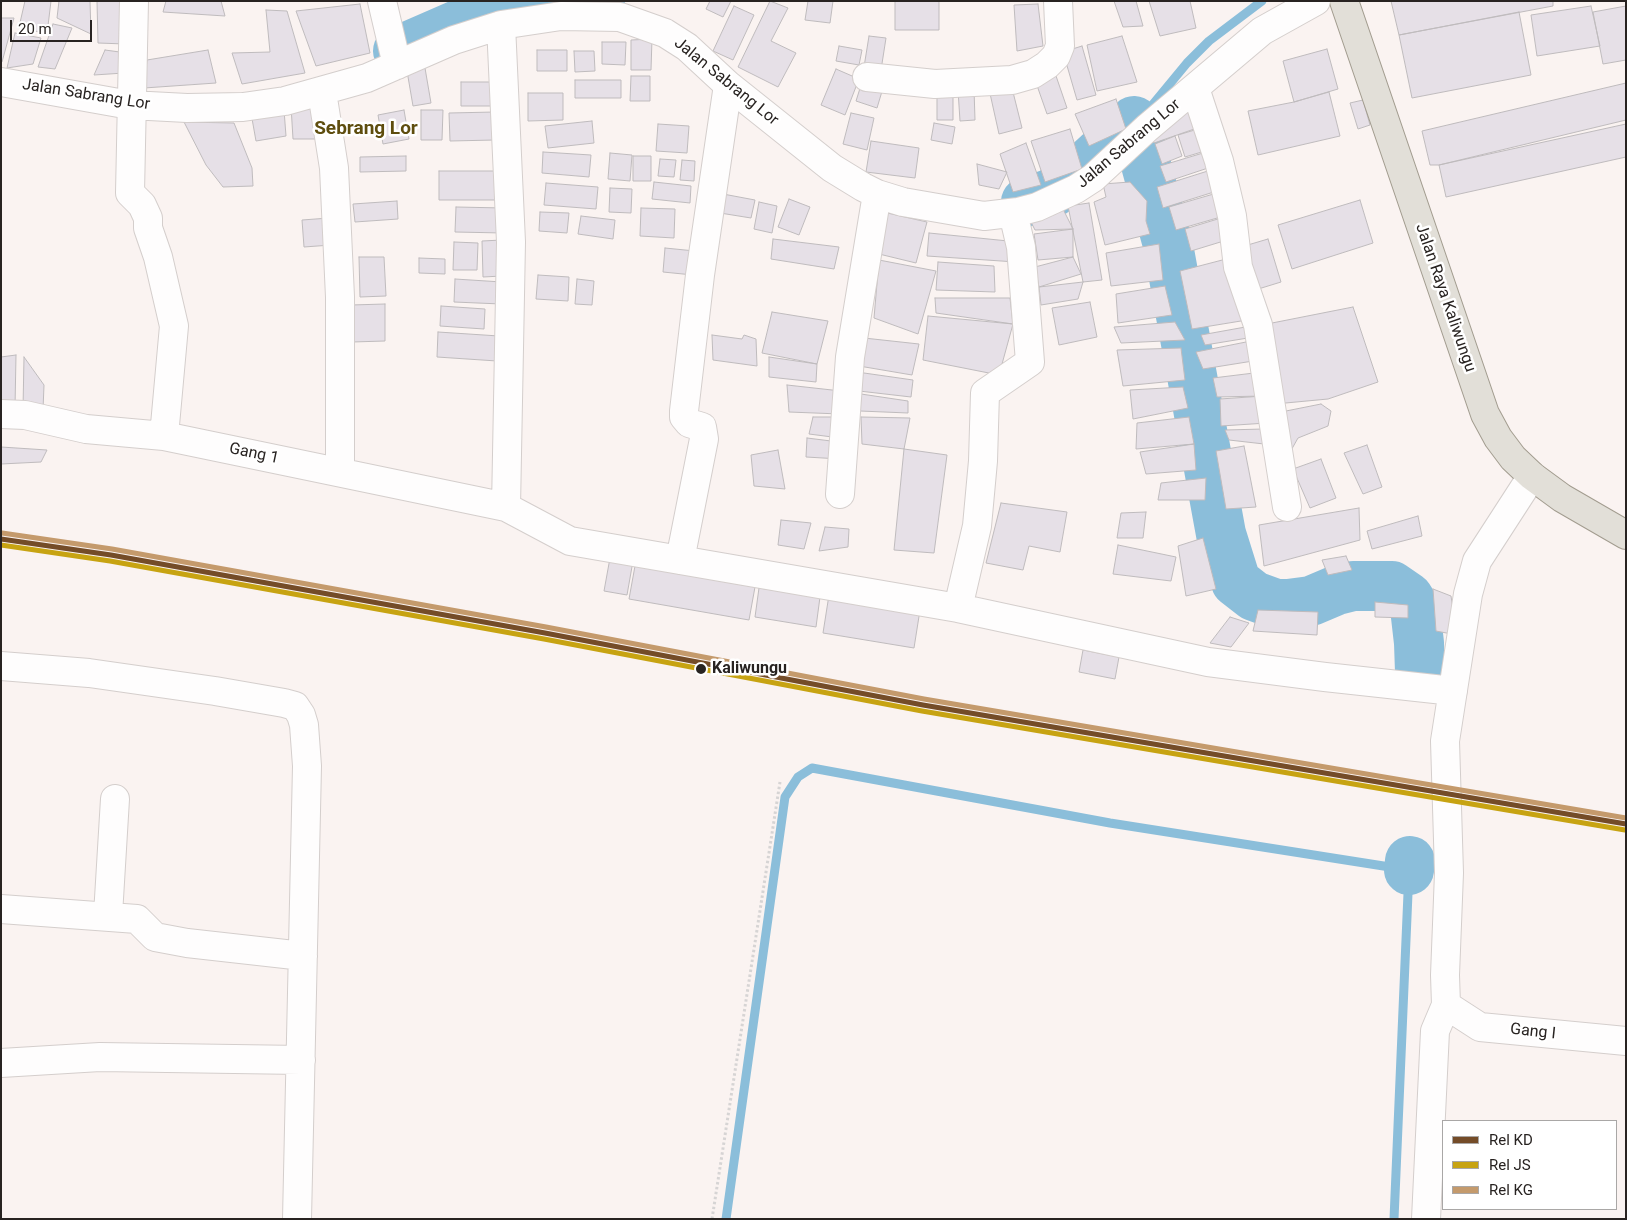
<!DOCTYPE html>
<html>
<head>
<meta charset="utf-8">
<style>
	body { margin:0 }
	#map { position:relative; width:1627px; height:1220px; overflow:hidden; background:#faf3f1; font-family:Roboto,sans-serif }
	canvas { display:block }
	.frame { position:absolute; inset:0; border:2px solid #282321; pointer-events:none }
	.legend { position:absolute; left:1442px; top:1120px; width:175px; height:90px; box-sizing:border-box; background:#fff; border:1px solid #a9a7a6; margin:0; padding:6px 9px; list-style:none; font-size:15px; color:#282321 }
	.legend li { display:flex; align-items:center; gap:10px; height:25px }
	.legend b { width:25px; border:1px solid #a9a7a6 }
	.scale { position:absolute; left:10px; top:20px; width:82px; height:22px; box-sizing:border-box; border:2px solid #282321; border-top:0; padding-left:6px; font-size:15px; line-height:18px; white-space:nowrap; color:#282321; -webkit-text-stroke:4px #fff; paint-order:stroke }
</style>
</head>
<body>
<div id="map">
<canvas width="1627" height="1220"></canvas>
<div class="frame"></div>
<ul class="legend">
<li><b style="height:6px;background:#744c28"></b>Rel KD</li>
<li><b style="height:6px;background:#c7a312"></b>Rel JS</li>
<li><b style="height:6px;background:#c49a6c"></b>Rel KG</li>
</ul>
<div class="scale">20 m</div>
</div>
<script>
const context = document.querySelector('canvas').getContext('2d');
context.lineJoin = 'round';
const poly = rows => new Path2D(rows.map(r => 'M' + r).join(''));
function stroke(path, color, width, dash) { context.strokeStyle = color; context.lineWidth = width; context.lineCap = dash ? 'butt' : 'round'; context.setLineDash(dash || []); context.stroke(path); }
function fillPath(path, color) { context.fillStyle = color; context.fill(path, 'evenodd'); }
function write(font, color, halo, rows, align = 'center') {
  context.font = font + ' Roboto,sans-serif'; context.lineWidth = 5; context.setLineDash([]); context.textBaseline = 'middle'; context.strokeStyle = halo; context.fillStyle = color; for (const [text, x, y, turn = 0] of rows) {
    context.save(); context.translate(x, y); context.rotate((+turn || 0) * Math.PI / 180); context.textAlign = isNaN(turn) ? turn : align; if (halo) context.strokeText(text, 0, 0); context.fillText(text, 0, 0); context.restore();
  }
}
const stream = poly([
	[1134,121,1149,109,1187,63,1209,41,1262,1],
	[726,1219,785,797,798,777,812,768,1110,823,1409,870,1394,1219]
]);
const river = poly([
	[398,51,469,20,526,7,600,4],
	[1026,202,1052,193,1078,173,1134,121,1168,245,1221,534,1236,582,1254,596,1276,604,1288,604,1311,601,1337,590,1353,586,1392,586,1408,597,1415,608,1419,643,1420,672],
	[1409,870,1410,861]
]);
const building = poly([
	[25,1,51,1,47,34,19,27,25,1],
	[59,1,90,1,91,34,57,18,59,1],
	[97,1,127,1,125,44,98,43,97,1],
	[166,1,221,1,225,16,163,12,166,1],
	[710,1,731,1,723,17,706,9,710,1],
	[770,1,788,8,771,41,796,53,778,87,738,67,770,1],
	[808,1,833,1,830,23,805,20,808,1],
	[895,1,939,1,939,30,895,30,895,1],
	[1114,1,1136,1,1143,26,1123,27,1114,1],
	[1149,1,1190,1,1196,28,1160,36,1149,1],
	[1391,1,1553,1,1553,6,1399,35,1391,1],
	[360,4,370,53,316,66,296,11,360,4],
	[1038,4,1043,46,1017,51,1014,5,1038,4],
	[734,6,754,15,733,60,713,51,734,6],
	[1591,6,1600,46,1537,56,1531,15,1591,6],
	[1626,6,1626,60,1603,64,1593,12,1626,6],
	[266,10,287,11,305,73,242,84,232,53,270,52,266,10],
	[1519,12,1531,75,1412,98,1399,35,1519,12],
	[1,18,14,18,2,62,1,62,1,18],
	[53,24,72,28,55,69,38,67,53,24],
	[15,33,41,38,33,64,7,68,15,33],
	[869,36,886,38,881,70,864,67,869,36],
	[1122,36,1137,82,1097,91,1087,45,1122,36],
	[652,39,651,70,631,70,631,40,652,39],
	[602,42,626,42,625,65,602,64,602,42],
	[839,46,862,50,859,65,836,61,839,46],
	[1082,46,1096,95,1077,100,1063,52,1082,46],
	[1327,49,1338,89,1294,102,1283,61,1327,49],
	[105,50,127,53,124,73,94,75,105,50],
	[208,50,216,83,144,88,147,60,208,50],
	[537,50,567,50,567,71,537,71,537,50],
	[574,51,594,51,595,71,575,72,574,51],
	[425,68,431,103,413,106,407,71,425,68],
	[836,69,859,79,845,115,821,105,836,69],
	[1054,70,1067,108,1047,114,1034,77,1054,70],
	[631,76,650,76,650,101,630,101,631,76],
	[575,80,621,80,621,98,575,98,575,80],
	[461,82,496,82,497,106,461,106,461,82],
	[862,82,883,88,877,108,856,101,862,82],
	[1626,83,1626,120,1439,165,1430,165,1422,131,1626,83],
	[1011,84,1022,128,999,134,989,89,1011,84],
	[974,89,975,120,960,121,958,90,974,89],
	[1329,92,1340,136,1258,155,1248,111,1294,102,1329,92],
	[528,93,563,93,563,120,528,121,528,93],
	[937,93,953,93,953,120,937,120,937,93],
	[1116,99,1126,129,1089,146,1075,114,1116,99],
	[1363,100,1370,125,1358,129,1350,103,1363,100],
	[322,105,325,139,293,139,291,106,322,105],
	[1194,108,1200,127,1154,143,1151,133,1194,108],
	[284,110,286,136,256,141,251,113,284,110],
	[404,110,409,139,383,144,378,115,404,110],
	[421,110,443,110,442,140,421,140,421,110],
	[495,112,495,140,450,141,449,113,495,112],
	[851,113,874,118,867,150,843,144,851,113],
	[592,121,594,143,548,148,545,126,592,121],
	[184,122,234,123,252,168,253,186,223,187,206,165,184,122],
	[934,123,955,127,952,144,931,140,934,123],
	[658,124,689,126,687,153,656,151,658,124],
	[1626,124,1626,157,1446,197,1439,165,1626,124],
	[1070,129,1082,169,1045,182,1031,141,1070,129],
	[1198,129,1205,151,1185,157,1178,135,1198,129],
	[1175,136,1182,156,1162,164,1155,144,1175,136],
	[871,141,919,148,915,178,866,172,871,141],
	[1026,143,1041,185,1013,192,1000,154,1026,143],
	[543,152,591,155,589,177,542,173,543,152],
	[610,153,632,155,630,181,608,179,610,153],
	[1203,153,1208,168,1166,182,1160,166,1203,153],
	[406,156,406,171,360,172,360,157,406,156],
	[633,156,651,156,651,181,633,181,633,156],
	[660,159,676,160,674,177,658,176,660,159],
	[682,160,695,161,694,181,680,180,682,160],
	[977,164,1007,172,999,189,979,185,977,164],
	[1211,170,1217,191,1163,208,1157,187,1211,170],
	[439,171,496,171,496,200,439,200,439,171],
	[654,182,691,186,690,203,652,199,654,182],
	[1130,182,1147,201,1146,221,1150,234,1105,245,1094,202,1106,197,1103,184,1130,182],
	[546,183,598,187,596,209,544,205,546,183],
	[610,188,632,189,631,213,609,212,610,188],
	[1217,193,1224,216,1176,230,1169,207,1217,193],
	[723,194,755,200,751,218,720,213,723,194],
	[789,199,810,207,799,235,778,227,789,199],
	[1360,200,1373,243,1292,269,1278,225,1360,200],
	[397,201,398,219,355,222,353,204,397,201],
	[759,202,777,206,772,233,754,229,759,202],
	[1089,203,1102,280,1083,282,1068,206,1089,203],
	[456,207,504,208,503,233,455,232,456,207],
	[1062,207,1073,229,1035,230,1027,214,1062,207],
	[641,208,675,209,674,238,640,236,641,208],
	[540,212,569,213,567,233,539,231,540,212],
	[883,212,927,222,916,263,879,254,883,212],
	[581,216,615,220,613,239,578,234,581,216],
	[329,218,331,245,304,247,302,220,329,218],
	[1221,218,1227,240,1191,251,1185,229,1221,218],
	[1073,229,1073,257,1038,260,1034,234,1073,229],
	[929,233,1018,242,1016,262,927,256,929,233],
	[773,239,839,247,834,269,771,259,773,239],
	[1268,239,1281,282,1255,290,1241,247,1268,239],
	[502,240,502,276,483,277,482,241,502,240],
	[454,242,478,243,477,270,453,270,454,242],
	[1159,244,1163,280,1111,286,1106,253,1159,244],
	[665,248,695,251,693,275,663,272,665,248],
	[359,257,384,257,386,296,360,297,359,257],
	[1073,257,1081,274,1039,287,1035,267,1073,257],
	[419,258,445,259,445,274,419,273,419,258],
	[1230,258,1247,320,1192,329,1180,271,1230,258],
	[879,260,936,271,918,334,874,318,879,260],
	[938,262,994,266,995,292,936,290,938,262],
	[538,275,569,277,568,301,536,299,538,275],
	[455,279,502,282,501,304,454,302,455,279],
	[577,279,594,281,592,305,575,304,577,279],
	[1083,282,1078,299,1041,305,1039,287,1083,282],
	[1165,286,1172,315,1118,323,1116,294,1165,286],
	[935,298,1010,298,1013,324,936,313,935,298],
	[1090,302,1097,337,1059,345,1052,308,1090,302],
	[385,304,385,341,352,342,351,305,385,304],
	[441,306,485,309,484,329,440,326,441,306],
	[1353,307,1378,382,1328,399,1275,404,1267,324,1353,307],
	[772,312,828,321,817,364,762,353,772,312],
	[928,316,1013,324,999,375,923,360,928,316],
	[1175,322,1185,340,1121,343,1114,327,1175,322],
	[1251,326,1254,337,1205,345,1201,335,1251,326],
	[438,332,499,336,497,361,437,357,438,332],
	[712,335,742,339,744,335,756,339,757,366,713,360,712,335],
	[864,338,919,344,912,375,859,366,864,338],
	[1246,342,1253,361,1203,369,1196,352,1246,342],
	[1181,348,1185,380,1123,386,1117,350,1181,348],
	[16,355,15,408,1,407,1,357,16,355],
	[24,357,44,385,43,410,23,409,24,357],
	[769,357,817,364,816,382,769,377,769,357],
	[857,372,913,380,911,397,859,391,857,372],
	[1254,373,1263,396,1217,397,1213,378,1254,373],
	[787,385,841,391,840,414,789,412,787,385],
	[1183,387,1188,408,1133,419,1130,390,1183,387],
	[861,394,908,401,908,413,860,411,861,394],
	[1263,396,1267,423,1221,426,1220,399,1263,396],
	[1321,404,1331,411,1328,426,1298,438,1289,454,1276,413,1321,404],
	[813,417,842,417,840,438,809,434,813,417],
	[861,417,910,418,904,449,862,444,861,417],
	[1189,417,1194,444,1136,449,1137,423,1189,417],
	[1264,429,1264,444,1229,440,1225,430,1264,429],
	[807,438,839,442,840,459,806,457,807,438],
	[1194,444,1196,470,1146,474,1140,452,1194,444],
	[1367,445,1382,487,1363,494,1344,453,1367,445],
	[1244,446,1256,507,1226,509,1216,451,1244,446],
	[1,447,47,450,41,462,1,464,1,447],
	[904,449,947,455,934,553,894,550,904,449],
	[778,450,785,489,754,486,751,455,778,450],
	[1321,459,1336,498,1310,508,1293,469,1321,459],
	[1206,478,1205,500,1158,500,1161,483,1206,478],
	[1001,503,1067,512,1060,552,1029,546,1023,570,986,563,1001,503],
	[1359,508,1360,540,1264,566,1259,525,1359,508],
	[1146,512,1143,538,1117,538,1121,513,1146,512],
	[1418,516,1422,536,1372,549,1367,531,1418,516],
	[781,520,811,523,804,549,778,545,781,520],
	[825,527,849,529,848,547,819,551,825,527],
	[1203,538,1216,589,1186,596,1178,546,1203,538],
	[1118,545,1176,557,1171,581,1113,574,1118,545],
	[1346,556,1352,570,1328,575,1322,560,1346,556],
	[610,558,633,561,627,595,604,591,610,558],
	[635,566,755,587,749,620,629,599,635,566],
	[759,588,820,597,816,627,755,617,759,588],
	[1433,589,1451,596,1457,635,1436,631,1433,589],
	[829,595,920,610,914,648,823,633,829,595],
	[1375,602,1408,605,1408,618,1375,617,1375,602],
	[1258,610,1318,612,1317,635,1253,631,1258,610],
	[1230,617,1249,623,1231,647,1210,643,1230,617],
	[1083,650,1119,657,1115,679,1079,672,1083,650]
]);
const path = poly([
	[712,1219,780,782]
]);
const minor = poly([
	[134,1,130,193,142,205,148,218,148,228,158,257,174,326,164,436],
	[382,1,397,65],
	[501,25,511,242,506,507],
	[867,77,935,84,1012,80,1033,74,1047,65,1056,56,1060,46,1058,1],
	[1,82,130,105,187,108,243,107,285,101,367,78,454,40,501,25,561,16,620,17,665,33,687,47,728,85,832,168,863,187,877,194,903,202,984,216,1018,212,1037,207,1076,189,1093,178,1147,128,1262,31,1316,1],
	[1195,88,1219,161,1232,216,1238,267,1258,325,1287,507],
	[322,92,334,168,340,297,340,472],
	[1,414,25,415,86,429,164,436,506,507,570,541,958,608,1208,662,1325,677,1453,691],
	[840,494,850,357,877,194],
	[680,560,704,439,702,427,689,423,684,417,684,411,700,275,728,85],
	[958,608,977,526,983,461,985,393,1030,362,1021,247,1013,213],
	[1,666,89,673,215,691,284,703,295,706,301,715,304,725,307,766,297,1219],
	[1,909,137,919,155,937,187,943,303,956],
	[108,915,115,799],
	[1446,1005,1480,1027,1626,1041],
	[1,1063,100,1057,301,1060],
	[1426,1219,1435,1031,1446,1005,1445,975,1449,873,1445,741,1468,594,1477,561,1532,476]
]);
const primary = poly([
	[1344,1,1485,414,1498,438,1513,458,1532,476,1562,498,1626,535]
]);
const rail1 = poly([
	[1,539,111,555,545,633,923,705,1626,824]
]);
const rail2 = poly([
	[1,545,110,561,544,639,922,711,1625,830]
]);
const rail3 = poly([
	[2,533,112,549,546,627,924,699,1626,818]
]);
const markers = [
	[701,669,6,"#282321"]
];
const streetNames = [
	["Jalan Sabrang Lor",726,82,39],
	["Jalan Sabrang Lor",86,95,9],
	["Jalan Sabrang Lor",1129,144,-40],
	["Jalan Raya Kaliwungu",1445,298,71],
	["Gang 1",254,454,12],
	["Gang I",1533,1032,6]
];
const stopNames = [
	["Kaliwungu",712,669]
];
const quarterNames = [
	["Sebrang Lor",366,129]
];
stroke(stream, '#8bbeda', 9);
stroke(river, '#8bbeda', 50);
fillPath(building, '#e6e0e7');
stroke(building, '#bfbbbd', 1);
stroke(minor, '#d4cecc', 30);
stroke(primary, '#a29c8f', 30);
stroke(path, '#d6d4d4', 3, [2.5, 2.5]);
stroke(minor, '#fefdfd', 28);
stroke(primary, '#e2dfd8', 28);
stroke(rail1, '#744c28', 5);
stroke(rail2, '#c7a312', 5);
stroke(rail3, '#c49a6c', 5);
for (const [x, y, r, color] of markers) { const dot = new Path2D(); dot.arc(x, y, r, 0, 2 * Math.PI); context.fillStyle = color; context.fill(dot); stroke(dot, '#fff', 2); }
write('16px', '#282321', '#fff', streetNames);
write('bold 16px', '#282321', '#fff', stopNames, 'left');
write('bold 19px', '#5e4d0e', '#fff', quarterNames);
</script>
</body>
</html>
